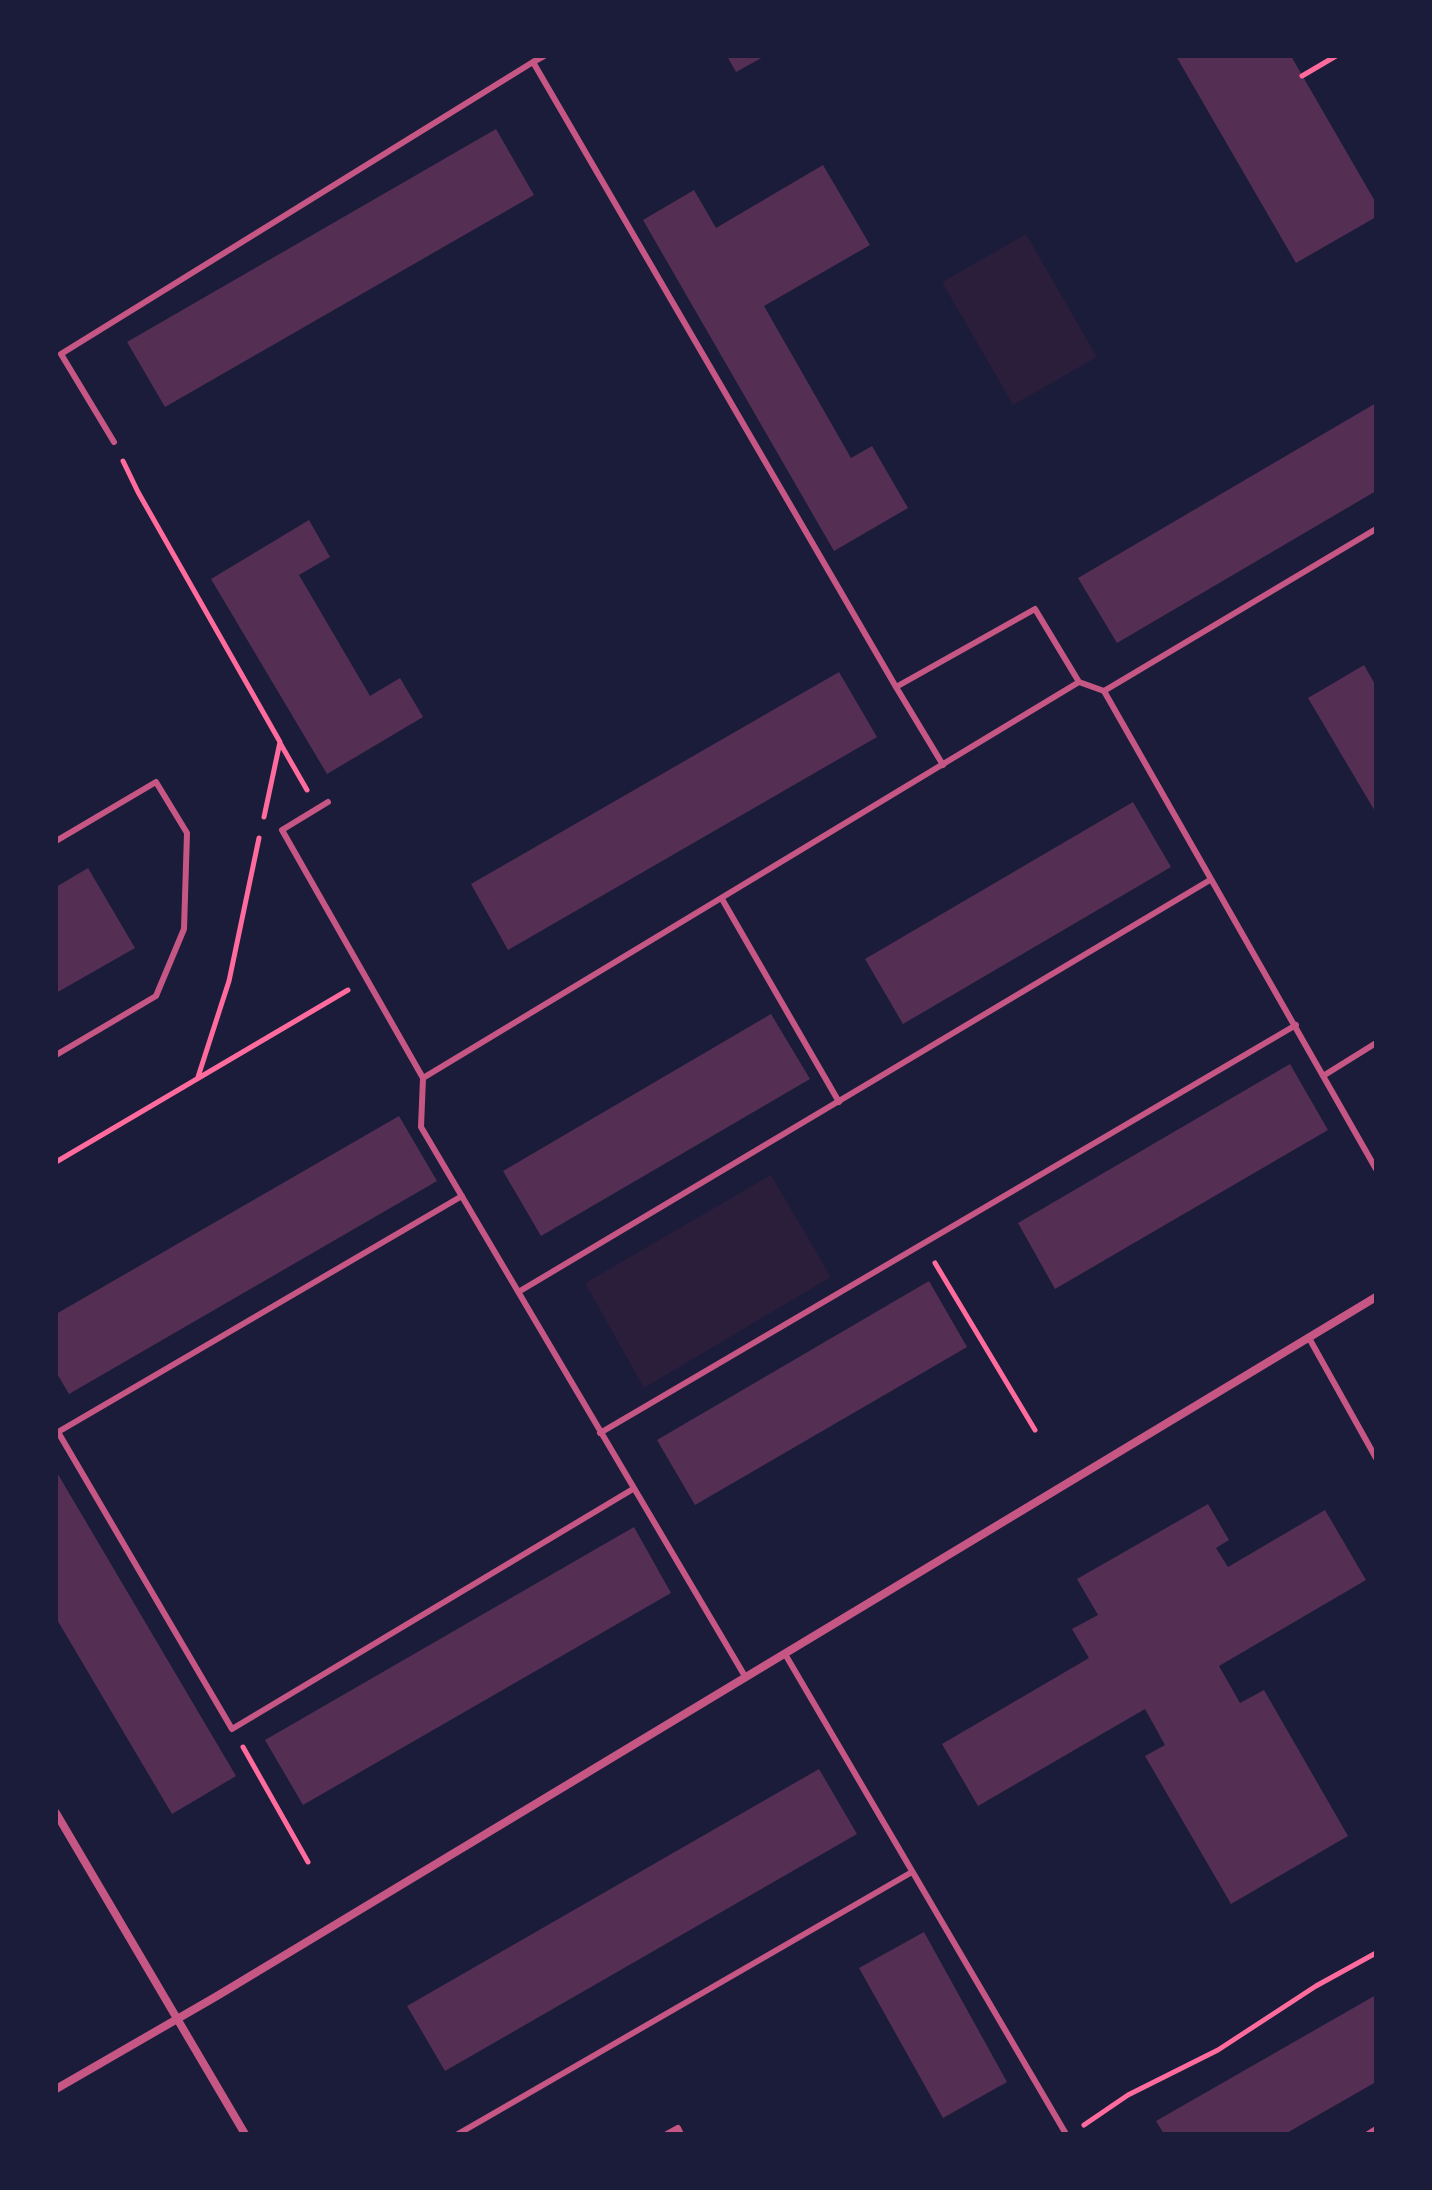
<!DOCTYPE html>
<html>
<head>
<meta charset="utf-8">
<style>
	body { margin:0 }
	#map { position:relative; width:1432px; height:2190px; overflow:hidden; background:#1b1b3a; font-family:"PT Sans Narrow",sans-serif }
	canvas { display:block }
	.frame { position:absolute; inset:0; border:58px solid #1b1b3a; pointer-events:none }
</style>
</head>
<body>
<div id="map">
<canvas width="1432" height="2190"></canvas>
<div class="frame"></div>
</div>
<script>
const context = document.querySelector('canvas').getContext('2d');
context.lineJoin = 'round';
function fillPath(path, color) { context.fillStyle = color; context.fill(path, 'evenodd'); }
const poly = rows => new Path2D(rows.map(r => 'M' + r).join(''));
function stroke(path, color, width, dash) { context.strokeStyle = color; context.lineWidth = width; context.lineCap = dash ? 'butt' : 'round'; context.setLineDash(dash || []); context.stroke(path); }
const green = poly([
	[1026,234,1097,357,1013,405,942,282],
	[771,1175,831,1277,644,1388,585,1283]
]);
const building = poly([
	[727,56,765,56,736,72],
	[1176,56,1291,56,1376,203,1376,217,1296,263],
	[496,129,534,195,165,407,127,342],
	[823,165,870,245,764,306,851,458,872,446,908,508,834,551,643,220,694,190,716,228],
	[1376,403,1376,491,1117,643,1078,578],
	[309,520,330,557,299,575,370,696,400,678,423,717,327,774,211,579],
	[1364,665,1376,686,1376,813,1308,698],
	[839,672,877,737,508,950,471,884],
	[1133,802,1171,867,903,1024,865,959],
	[88,868,135,948,56,993,56,887],
	[771,1014,810,1079,541,1236,503,1171],
	[1290,1064,1328,1130,1055,1289,1018,1223],
	[399,1116,437,1181,69,1394,56,1372,56,1314],
	[929,1281,967,1347,695,1505,657,1440],
	[56,1471,236,1776,172,1814,56,1618],
	[1208,1504,1229,1540,1216,1548,1228,1567,1325,1510,1366,1580,1219,1666,1240,1703,1264,1690,1348,1836,1231,1904,1145,1756,1165,1745,1145,1709,978,1806,942,1744,1089,1658,1072,1629,1098,1615,1077,1579],
	[634,1527,671,1593,303,1805,265,1740],
	[819,1769,857,1834,445,2071,407,2006],
	[924,1932,1007,2082,943,2118,859,1968],
	[1376,1995,1376,2082,1285,2134,1164,2134,1156,2121]
]);
const path = poly([
	[1302,76,1336,56],
	[123,461,138,492,280,742,264,817],
	[280,743,307,790],
	[198,1077,229,981,259,838],
	[56,1162,348,990],
	[935,1263,1035,1430],
	[243,1747,308,1862],
	[1084,2125,1128,2095,1218,2050,1316,1986,1376,1953]
]);
const service = poly([
	[544,56,533,62,896,687],
	[114,442,61,354,533,62],
	[1376,529,1104,691,1376,1169],
	[943,765,896,687,1035,609,1079,682],
	[328,802,282,830,423,1078],
	[56,841,156,782,187,833,184,929,156,996,56,1055],
	[722,899,839,1102],
	[1323,1076,1376,1043],
	[462,1196,58,1432,232,1729,633,1489],
	[520,1291,1210,880],
	[1309,1338,1376,1458],
	[600,1433,1296,1025],
	[785,1654,1066,2134],
	[746,1678,421,1127,423,1078,1079,682,1104,691],
	[458,2134,912,1872],
	[667,2134,678,2128,681,2134],
	[1368,2134,1376,2129]
]);
const minor = poly([
	[56,1813,245,2134],
	[56,2089,217,1996,1376,1297]
]);
fillPath(green, '#2a1e3b');
fillPath(building, '#542f53');
stroke(path, '#ff6b9d', 5);
stroke(service, '#c65784', 6);
stroke(minor, '#c65784', 8);
</script>
</body>
</html>
